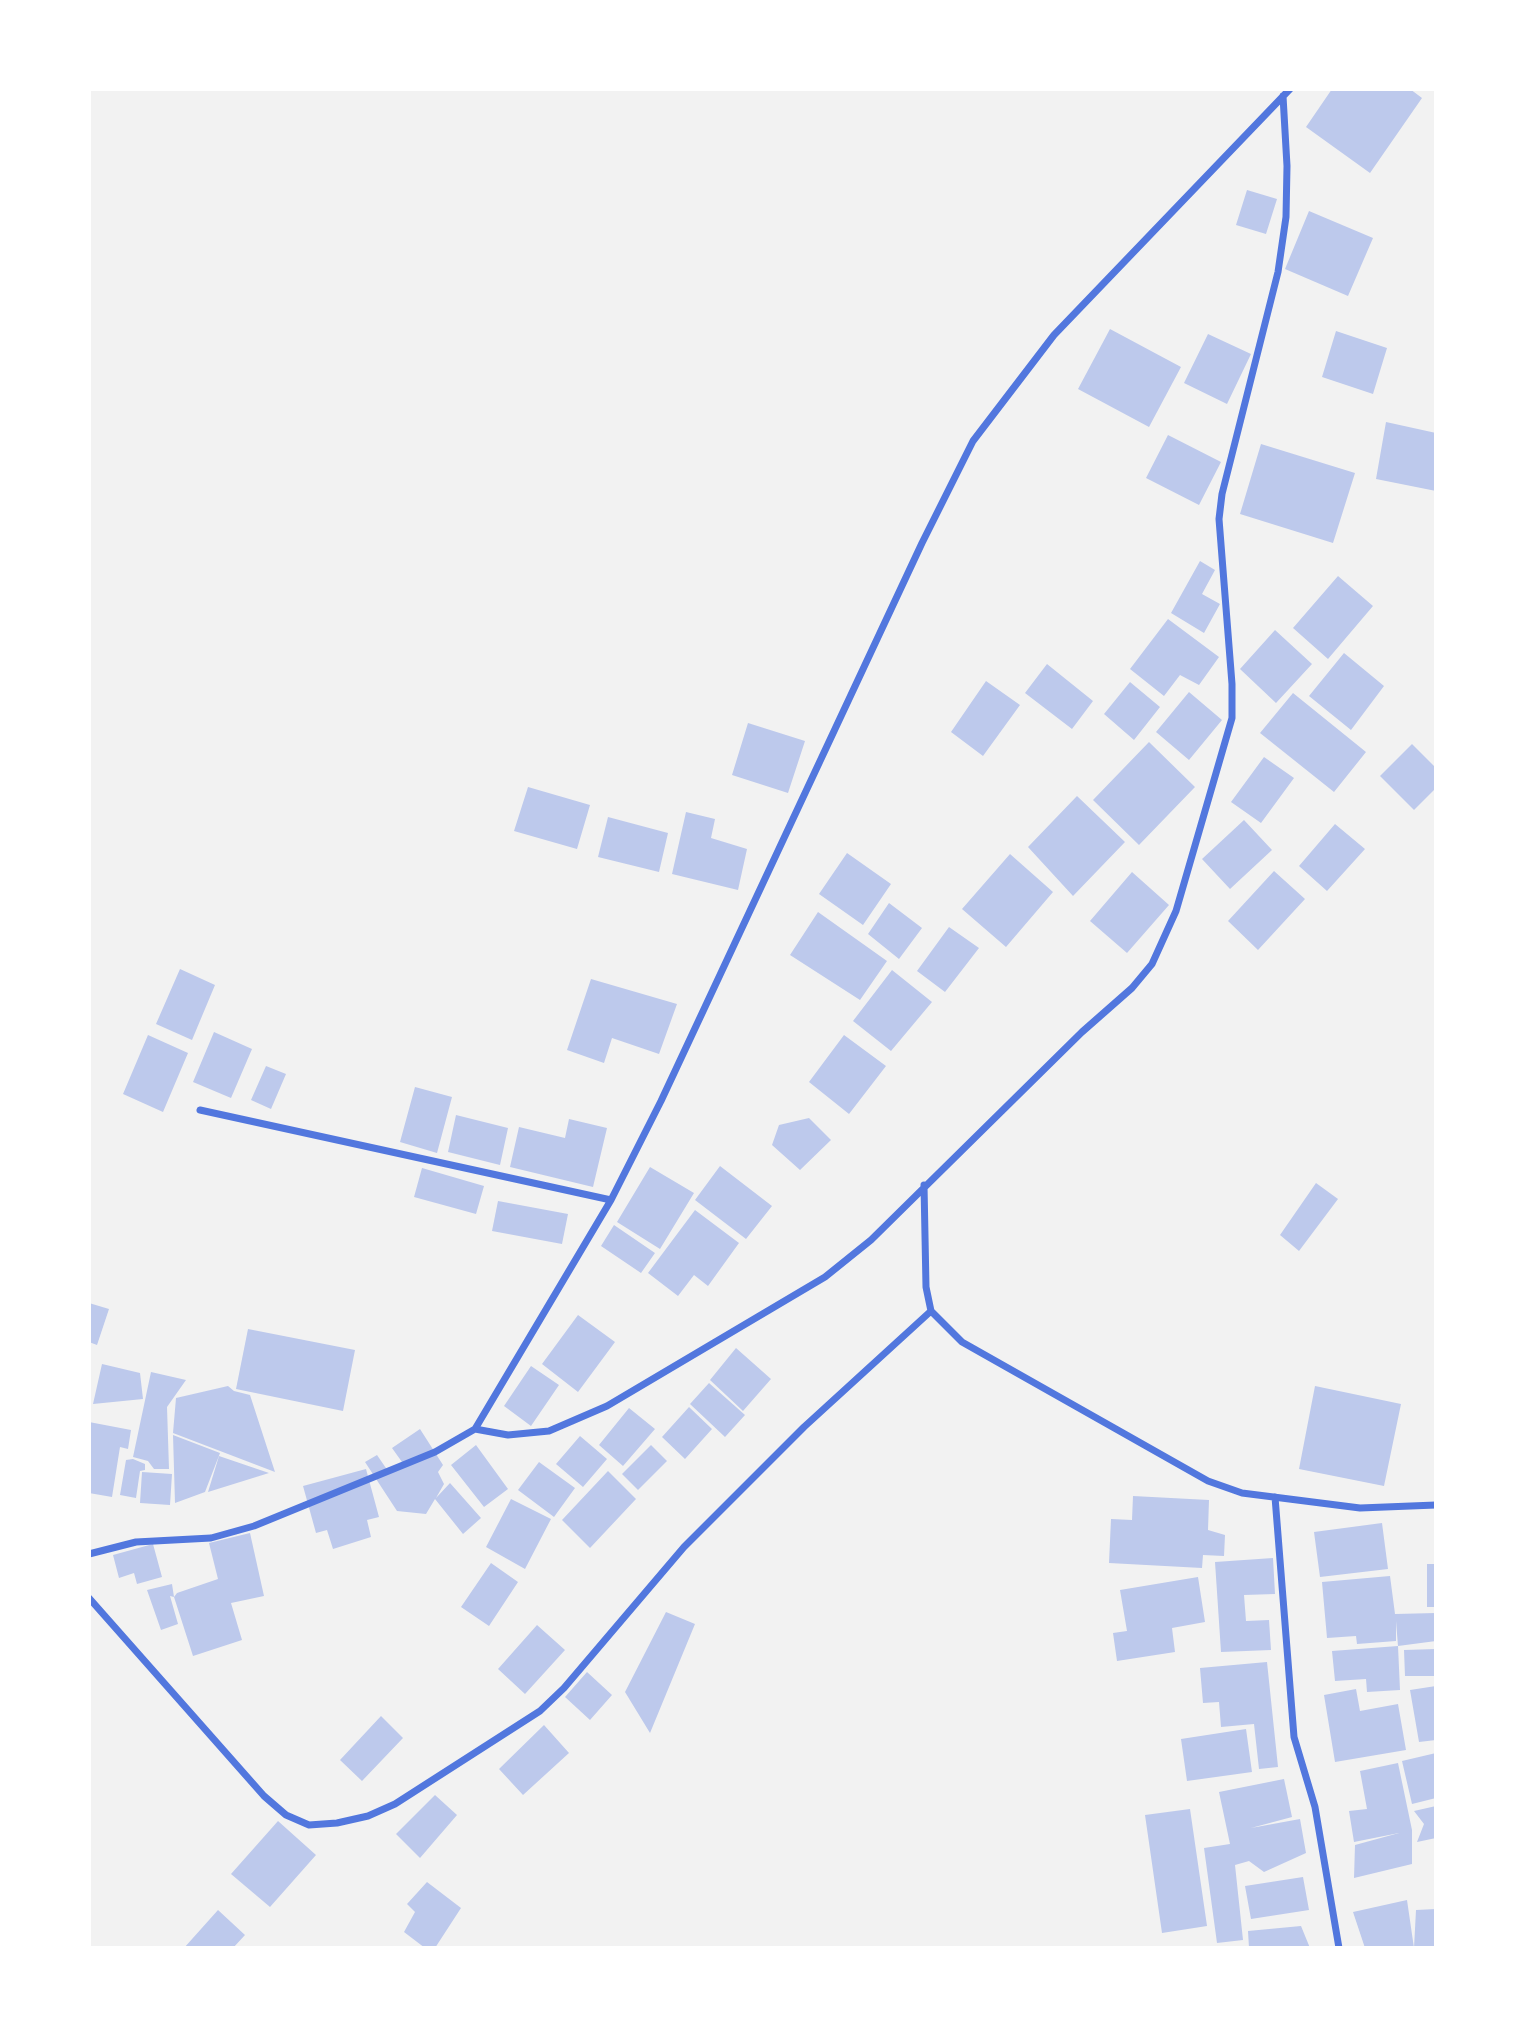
<!DOCTYPE html>
<html>
<head>
<meta charset="utf-8">
<style>
	body { margin:0 }
	#map { position:relative; width:1525px; height:2037px; overflow:hidden; background:#f2f2f2; font-family:Poppins,sans-serif }
	canvas { display:block }
	.frame { position:absolute; inset:0; border:91px solid #fff; pointer-events:none }
</style>
</head>
<body>
<div id="map">
<canvas width="1525" height="2037"></canvas>
<div class="frame"></div>
</div>
<script>
const context = document.querySelector('canvas').getContext('2d');
context.lineJoin = 'round';
function fillPath(path, color) { context.fillStyle = color; context.fill(path, 'evenodd'); }
const poly = rows => new Path2D(rows.map(r => 'M' + r).join(''));
function stroke(path, color, width, dash) { context.strokeStyle = color; context.lineWidth = width; context.lineCap = dash ? 'butt' : 'round'; context.setLineDash(dash || []); context.stroke(path); }
const building = poly([
	[1332,89,1410,89,1422,98,1370,173,1306,127],
	[1247,190,1277,199,1266,234,1236,225],
	[1309,211,1373,238,1348,296,1285,269],
	[1110,329,1181,367,1149,427,1078,389],
	[1336,331,1387,348,1373,394,1322,377],
	[1208,334,1251,354,1227,404,1184,383],
	[1386,422,1436,433,1436,491,1376,479],
	[1168,435,1221,462,1199,505,1146,478],
	[1261,444,1355,473,1333,543,1240,514],
	[1200,561,1215,570,1202,594,1220,604,1204,633,1171,613],
	[1338,576,1373,606,1328,659,1293,628],
	[1168,619,1219,657,1199,685,1180,675,1164,696,1130,669],
	[1275,630,1312,664,1276,703,1240,669],
	[1344,653,1384,686,1351,730,1309,696],
	[1047,664,1093,701,1072,729,1025,693],
	[986,681,1020,705,983,756,951,732],
	[1130,682,1160,707,1134,740,1104,714],
	[1189,692,1222,720,1189,760,1156,732],
	[1293,693,1366,752,1334,792,1260,733],
	[748,723,805,741,788,793,732,775],
	[1149,742,1195,787,1139,845,1093,800],
	[1412,744,1436,768,1436,788,1414,810,1380,776],
	[1264,757,1294,778,1261,823,1231,802],
	[528,787,590,805,577,849,514,831],
	[1077,796,1125,842,1073,896,1028,847],
	[686,812,715,819,711,838,747,849,738,890,672,874],
	[608,817,668,833,659,872,598,857],
	[1244,820,1272,850,1230,889,1202,859],
	[1335,824,1365,849,1327,891,1299,866],
	[847,853,891,884,863,925,819,894],
	[1010,854,1053,892,1006,947,962,909],
	[1274,871,1305,899,1258,950,1228,921],
	[1132,872,1169,905,1127,953,1090,921],
	[889,903,922,928,899,959,868,934],
	[818,912,887,961,860,1000,790,955],
	[949,927,979,948,945,992,917,971],
	[180,969,215,985,192,1040,156,1024],
	[892,970,932,1002,891,1051,853,1021],
	[591,979,677,1004,659,1054,612,1038,604,1063,567,1050],
	[214,1032,252,1049,231,1098,193,1082],
	[148,1035,188,1053,163,1112,123,1094],
	[844,1035,886,1066,849,1114,809,1082],
	[266,1066,286,1074,271,1109,251,1100],
	[415,1087,452,1097,437,1153,400,1142],
	[456,1115,508,1128,500,1165,448,1152],
	[809,1118,831,1140,800,1170,772,1145,779,1125],
	[569,1119,607,1128,593,1187,510,1167,519,1127,565,1138],
	[720,1166,772,1206,746,1239,695,1200],
	[650,1167,694,1193,660,1249,617,1222],
	[422,1168,484,1186,476,1214,414,1197],
	[1316,1183,1338,1199,1299,1251,1280,1235],
	[498,1201,568,1214,562,1244,492,1231],
	[695,1210,739,1243,708,1286,694,1275,678,1296,648,1273],
	[614,1225,655,1253,641,1273,601,1246],
	[89,1303,109,1309,97,1345,89,1342],
	[578,1315,615,1342,578,1392,542,1364],
	[248,1329,355,1350,343,1411,236,1389],
	[736,1348,771,1379,743,1411,710,1380],
	[102,1364,140,1373,143,1399,93,1404],
	[531,1366,559,1385,531,1426,504,1406],
	[151,1372,186,1380,167,1407,169,1469,154,1469,148,1461,133,1457],
	[709,1383,745,1415,725,1437,690,1404],
	[228,1386,234,1391,250,1395,275,1472,173,1433,176,1398],
	[1315,1386,1401,1404,1384,1486,1299,1469],
	[689,1407,712,1429,685,1459,662,1437],
	[629,1408,655,1429,623,1466,599,1445],
	[89,1422,131,1430,128,1449,120,1447,112,1497,89,1493],
	[420,1429,443,1465,438,1472,444,1484,436,1498,450,1483,481,1518,463,1534,435,1499,426,1514,397,1511,365,1462,377,1455,388,1471,402,1462,392,1448],
	[173,1435,220,1453,205,1492,175,1503],
	[580,1436,607,1459,583,1487,556,1464],
	[476,1445,508,1489,484,1507,451,1465],
	[651,1445,667,1461,638,1490,622,1474],
	[219,1456,269,1473,208,1492],
	[133,1459,145,1464,145,1470,140,1471,136,1498,120,1495,126,1460],
	[539,1462,575,1488,554,1517,518,1490],
	[366,1469,379,1517,367,1520,371,1537,333,1549,327,1530,316,1533,303,1486],
	[608,1471,636,1499,590,1548,562,1520],
	[142,1472,172,1474,170,1505,140,1503],
	[1133,1496,1209,1500,1208,1530,1225,1535,1224,1556,1203,1555,1202,1568,1109,1563,1111,1519,1132,1520],
	[511,1499,551,1519,525,1569,486,1547],
	[1382,1523,1388,1569,1320,1577,1314,1532],
	[250,1533,264,1596,231,1603,242,1640,193,1656,174,1597,177,1593,218,1579,209,1543],
	[153,1544,162,1577,137,1584,134,1573,119,1578,113,1555],
	[1273,1558,1275,1594,1244,1595,1246,1621,1269,1620,1271,1650,1221,1652,1215,1562],
	[491,1563,518,1582,489,1626,461,1607],
	[1427,1564,1436,1564,1436,1607,1427,1607],
	[1390,1576,1395,1614,1436,1613,1436,1641,1398,1646,1396,1621,1396,1641,1357,1644,1356,1636,1327,1638,1322,1582],
	[1198,1577,1205,1622,1172,1628,1175,1652,1117,1661,1113,1633,1127,1631,1120,1590],
	[172,1584,174,1597,170,1596,178,1624,161,1630,147,1590],
	[666,1612,695,1624,650,1733,625,1692],
	[537,1625,565,1650,525,1694,498,1669],
	[1398,1646,1400,1690,1367,1692,1366,1679,1335,1681,1332,1651],
	[1436,1649,1436,1676,1405,1676,1404,1650],
	[1267,1662,1278,1767,1259,1769,1254,1724,1221,1727,1219,1702,1203,1703,1200,1668],
	[587,1672,612,1695,590,1720,565,1697],
	[1436,1686,1436,1740,1419,1742,1410,1690],
	[1356,1689,1360,1711,1398,1704,1406,1750,1335,1762,1324,1695],
	[381,1716,403,1738,362,1781,340,1760],
	[544,1725,569,1753,523,1795,499,1769],
	[1246,1729,1252,1772,1187,1781,1181,1739],
	[1436,1753,1436,1798,1412,1804,1402,1761],
	[1398,1763,1412,1830,1412,1864,1354,1878,1355,1845,1399,1833,1354,1842,1349,1811,1367,1809,1360,1771],
	[1284,1779,1292,1817,1251,1828,1300,1819,1306,1853,1264,1872,1249,1861,1235,1865,1243,1940,1217,1943,1204,1848,1230,1844,1219,1792],
	[435,1795,457,1815,420,1858,396,1834],
	[1436,1806,1436,1838,1417,1842,1424,1824,1414,1811],
	[1190,1809,1207,1926,1162,1933,1145,1815],
	[278,1821,316,1855,270,1907,231,1874],
	[1303,1877,1309,1910,1251,1919,1245,1886],
	[427,1882,461,1908,435,1948,425,1948,404,1932,415,1912,407,1904],
	[1407,1900,1414,1948,1365,1948,1353,1912],
	[1436,1909,1436,1948,1414,1948,1416,1910],
	[218,1910,245,1935,233,1948,184,1948],
	[1301,1926,1310,1948,1249,1948,1248,1931]
]);
const minor = poly([
	[200,1110,611,1200],
	[924,1185,926,1287,931,1311,962,1342,1208,1481,1242,1493,1360,1508,1436,1505],
	[475,1429,508,1435,549,1431,607,1406,825,1277,871,1240,1082,1032,1132,988,1152,964,1176,911,1232,718,1232,684,1219,519,1222,494,1278,272,1286,217,1287,166,1283,96],
	[1275,1497,1294,1737,1315,1807,1339,1948],
	[89,1554,136,1542,211,1538,254,1526,435,1452,475,1429,611,1200,661,1101,922,543,973,441,1054,335,1290,89],
	[89,1598,264,1796,286,1815,309,1825,337,1823,368,1816,395,1804,540,1711,564,1688,684,1547,804,1427,931,1311]
]);
fillPath(building, '#bdc9ec');
stroke(minor, '#5277de', 7);
</script>
</body>
</html>
